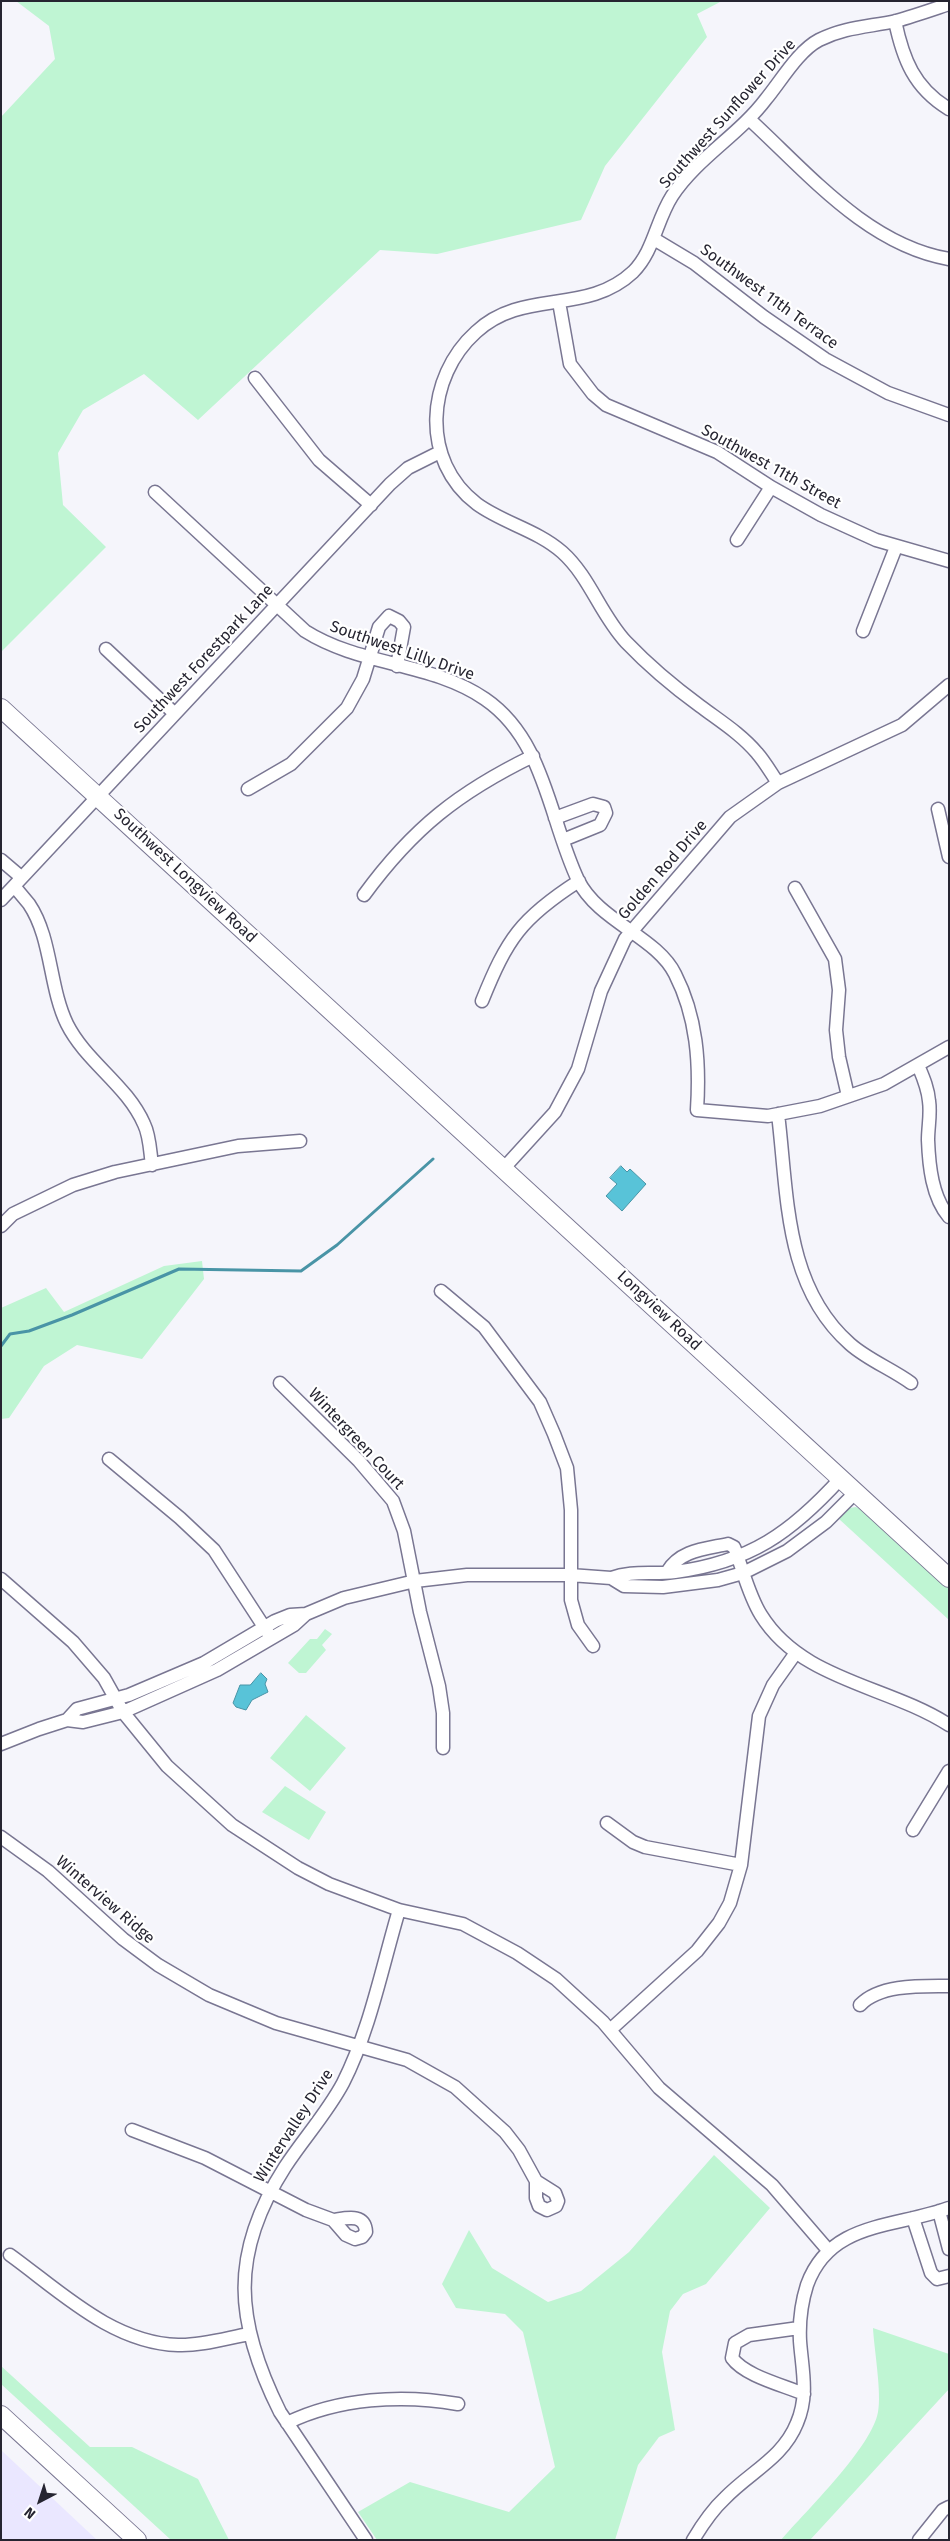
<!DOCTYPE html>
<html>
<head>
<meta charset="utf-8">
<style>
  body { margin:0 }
  #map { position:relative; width:950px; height:2541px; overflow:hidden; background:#f5f5fb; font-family:"Fira Sans",sans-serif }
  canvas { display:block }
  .frame { position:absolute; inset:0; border:2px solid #262531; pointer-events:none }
  .north { position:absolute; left:15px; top:2476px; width:50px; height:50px; -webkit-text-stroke:4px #fff; paint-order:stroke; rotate:220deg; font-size:14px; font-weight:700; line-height:20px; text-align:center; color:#262531 }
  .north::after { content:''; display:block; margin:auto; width:18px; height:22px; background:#262531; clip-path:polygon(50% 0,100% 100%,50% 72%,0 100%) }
</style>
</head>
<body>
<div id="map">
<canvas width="950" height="2541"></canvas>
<div class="frame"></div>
<div class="north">N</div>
</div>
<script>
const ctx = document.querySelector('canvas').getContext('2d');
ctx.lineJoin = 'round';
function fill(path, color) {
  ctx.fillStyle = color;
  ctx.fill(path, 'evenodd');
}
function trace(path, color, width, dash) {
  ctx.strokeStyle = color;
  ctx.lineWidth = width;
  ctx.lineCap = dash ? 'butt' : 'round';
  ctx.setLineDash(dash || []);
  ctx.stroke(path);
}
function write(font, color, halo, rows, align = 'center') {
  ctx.font = font + ' "Fira Sans",sans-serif';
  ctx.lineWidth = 4.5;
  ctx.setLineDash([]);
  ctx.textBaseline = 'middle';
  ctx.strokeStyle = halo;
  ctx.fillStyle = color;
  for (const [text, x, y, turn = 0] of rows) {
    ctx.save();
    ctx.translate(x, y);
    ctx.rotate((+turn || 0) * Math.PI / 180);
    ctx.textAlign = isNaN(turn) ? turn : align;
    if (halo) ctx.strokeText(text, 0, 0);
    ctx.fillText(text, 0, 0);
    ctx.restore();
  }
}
fill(new Path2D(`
  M 1,2450 L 97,2540 L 1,2540 Z`), '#eae7ff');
fill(new Path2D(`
  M 16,1 L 722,1 L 697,14 L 707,37 L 605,166 L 581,220 L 437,254 L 380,250 L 198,420 L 144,374 L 83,410 L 58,453 L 63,505 L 106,547 L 1,652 L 1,117 L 55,59 L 49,26 Z
  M 202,1261 L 204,1279 L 142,1359 L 77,1345 L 44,1366 L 9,1418 L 1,1419 L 1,1308 L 46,1288 L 64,1312 L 164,1266 Z
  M 856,1507 L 866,1512 L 949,1589 L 949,1620 L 839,1519 L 850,1508 Z
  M 325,1629 L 332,1634 L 322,1645 L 326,1650 L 306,1673 L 299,1673 L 288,1663 L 310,1639 L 317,1639 Z
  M 306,1715 L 346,1748 L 310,1791 L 270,1758 Z
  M 285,1786 L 326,1812 L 309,1840 L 262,1812 Z
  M 714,2155 L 770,2208 L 706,2284 L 683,2294 L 670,2311 L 662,2352 L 675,2430 L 659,2437 L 638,2465 L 615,2540 L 377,2540 L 358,2512 L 410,2482 L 509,2512 L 555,2467 L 523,2332 L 505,2314 L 456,2308 L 442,2284 L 469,2230 L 492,2268 L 548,2302 L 581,2291 L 629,2252 Z
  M 873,2328 L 949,2354 L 949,2389 L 810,2540 L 781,2540 C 806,2511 872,2447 878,2412 C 882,2394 874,2348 873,2328 Z
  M 1,2366 L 90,2447 L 132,2447 L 198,2479 L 229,2540 L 171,2540 L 1,2384 Z`), '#bff5d3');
const water = new Path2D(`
  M 621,1166 L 627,1172 L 630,1169 L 646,1184 L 622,1211 L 606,1196 L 617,1184 L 610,1178 Z
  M 261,1673 L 267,1679 L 265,1684 L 268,1692 L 252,1700 L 246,1710 L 236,1707 L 233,1703 L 240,1685 L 250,1685 Z`);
fill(water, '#58c3d8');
trace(water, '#4994a6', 1);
trace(new Path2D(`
  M 1,1346 L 10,1334 L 29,1331 L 72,1315 L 179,1269 L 301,1271 L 337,1245 L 433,1159`), '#4994a6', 3);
const street = new Path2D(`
  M 895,21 C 903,59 914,88 949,109
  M 749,119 C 807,172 867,245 949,259
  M 654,239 L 694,263 L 764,317 L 825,359 L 888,393 L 949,415
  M 559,302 L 570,364 L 593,394 L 606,405 L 717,452 L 771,487 L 821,515 L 876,540 L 949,561
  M 255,378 L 319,460 L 371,505
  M 155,492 L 305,631 C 360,666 431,662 485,699 C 545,740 549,819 578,880 C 598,921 657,937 675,974 C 697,1017 700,1063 697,1110 L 768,1116 L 820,1106 L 884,1084 L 949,1047
  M 737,540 L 771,487
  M 863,631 L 896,547
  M 106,649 L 174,713
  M 778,783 C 771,773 765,762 757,753 C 741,734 720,721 700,706 C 674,687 648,665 626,642 C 600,614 590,577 562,552 C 537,530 503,523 477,504 C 420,461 426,377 476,332 C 523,288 586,316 633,272 C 654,251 656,221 672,196 C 697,158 739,135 766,99 C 781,81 798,51 819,40 C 845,27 868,27 896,21 C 914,16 931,10 949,4
  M 248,789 L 291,764 L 347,708 L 363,679 L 379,627 L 389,616 L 399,621 L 404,627 L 397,666
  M 938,809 L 949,857
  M 555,818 L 593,804 L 604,807 L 606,813 L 600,825 L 563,840
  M 1,860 L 21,877
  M 14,886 C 19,892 24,898 29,904 C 52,938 49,987 67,1024 C 86,1062 127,1085 144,1124 C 150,1136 150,1152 152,1165
  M 795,888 L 835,959 L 839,990 L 836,1030 L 839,1057 L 848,1096
  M 364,895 C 413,828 459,792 533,756
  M 1,900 L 390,484 L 408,468 L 440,452
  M 482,1001 C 507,939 521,918 579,881
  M 918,1065 C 923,1077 928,1088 929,1101 C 931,1114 928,1127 928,1140 C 929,1166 932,1197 949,1217
  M 778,1114 C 788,1195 784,1286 850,1344 C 868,1360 892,1369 911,1383
  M 504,1168 L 555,1112 L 578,1069 L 601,991 L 625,939 L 730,817 L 778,783 L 902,725 L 949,685
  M 1,1226 L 13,1214 L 73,1185 L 115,1172 L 238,1146 L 300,1141
  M 441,1291 L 484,1327 L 540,1402 L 554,1434 L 567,1468 L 571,1510 L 571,1600 L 578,1625 L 593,1646
  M 280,1383 L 359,1461 L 393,1501 L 404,1531 L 420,1612 L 439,1686 L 443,1713 L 443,1748
  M 109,1459 L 180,1518 L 214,1550 L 268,1633
  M 667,1572 C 680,1550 705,1549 728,1544 L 734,1547 C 743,1569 748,1594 761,1615 C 802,1681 887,1685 949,1725
  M 611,1578 C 632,1570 653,1575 675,1572 C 750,1562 791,1533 841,1478
  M 1,1579 L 73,1642 L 104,1678 L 123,1712 L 167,1766 L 232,1825 L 298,1868 L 329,1884 L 399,1910 L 463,1924 L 517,1953 L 556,1979 L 603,2022 L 659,2088 L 772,2185 L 828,2250
  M 67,1720 L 77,1709 L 129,1695 L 204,1663 L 275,1621 L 290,1615 L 306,1614 L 344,1598 L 415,1581 L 467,1575 L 570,1575 L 611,1578 L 624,1586 L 663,1587 L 718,1580 L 743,1573 L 787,1551 L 826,1522 L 856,1492
  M 1,1744 L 39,1729 L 67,1720 L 83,1722 L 123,1712 L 217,1670 L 294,1625 L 306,1614
  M 607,1823 L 633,1842 L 645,1847 L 741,1865
  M 913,1830 L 949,1771
  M 1,1837 L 48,1871 L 123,1939 L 158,1965 L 209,1995 L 276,2023 L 407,2060 L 455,2087 L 505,2132 L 519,2150 L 536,2181 L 536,2198 L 539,2206 L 547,2210 L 556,2206 L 558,2201 L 555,2193 L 536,2181
  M 860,2005 C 880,1984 922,1986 949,1986
  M 610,2030 L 697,1951 L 719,1923 L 730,1903 L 741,1865 L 759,1716 L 773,1685 L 795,1654
  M 132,2130 L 205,2158 L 306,2210 L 333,2220 L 346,2235 L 355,2239 L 362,2237 L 366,2232 C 365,2213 347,2218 333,2220
  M 939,2211 L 949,2249
  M 913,2218 L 931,2273 L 937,2279 L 949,2276
  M 10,2255 C 60,2291 112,2343 178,2345 C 201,2346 227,2338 249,2334
  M 799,2328 L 749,2335 L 735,2343 L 732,2358 C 745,2376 783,2385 804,2394
  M 287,2423 C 338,2398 402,2394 458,2404
  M 366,2540 L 280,2412 C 235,2322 229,2254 285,2167 C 304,2138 327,2113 343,2083 C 370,2030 382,1967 399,1910
  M 693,2540 C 702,2525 712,2510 725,2498 C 750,2472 783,2458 797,2423 C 809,2395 802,2369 800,2341 C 799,2321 801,2304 807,2285 C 830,2221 895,2228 949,2208
  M 919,2540 L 943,2510 L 949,2507`);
const secondary = new Path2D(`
  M 1,708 L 949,1578
  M 1,2415 L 137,2540`);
trace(street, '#797692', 15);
trace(secondary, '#797692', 20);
trace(street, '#fff', 12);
trace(secondary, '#fff', 18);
write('16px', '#262531', '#fff', [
  ["Southwest Sunflower Drive",728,114,-48],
  ["Southwest 11th Terrace",769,297,36],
  ["Southwest 11th Street",771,467,29],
  ["Southwest Lilly Drive",402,651,19],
  ["Southwest Forestpark Lane",204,659,-47],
  ["Golden Rod Drive",663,870,-49],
  ["Southwest Longview Road",185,876,43],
  ["Longview Road",659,1311,43],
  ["Wintergreen Court",356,1439,47],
  ["Winterview Ridge",105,1900,41],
  ["Wintervalley Drive",294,2126,-57]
]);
</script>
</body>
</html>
